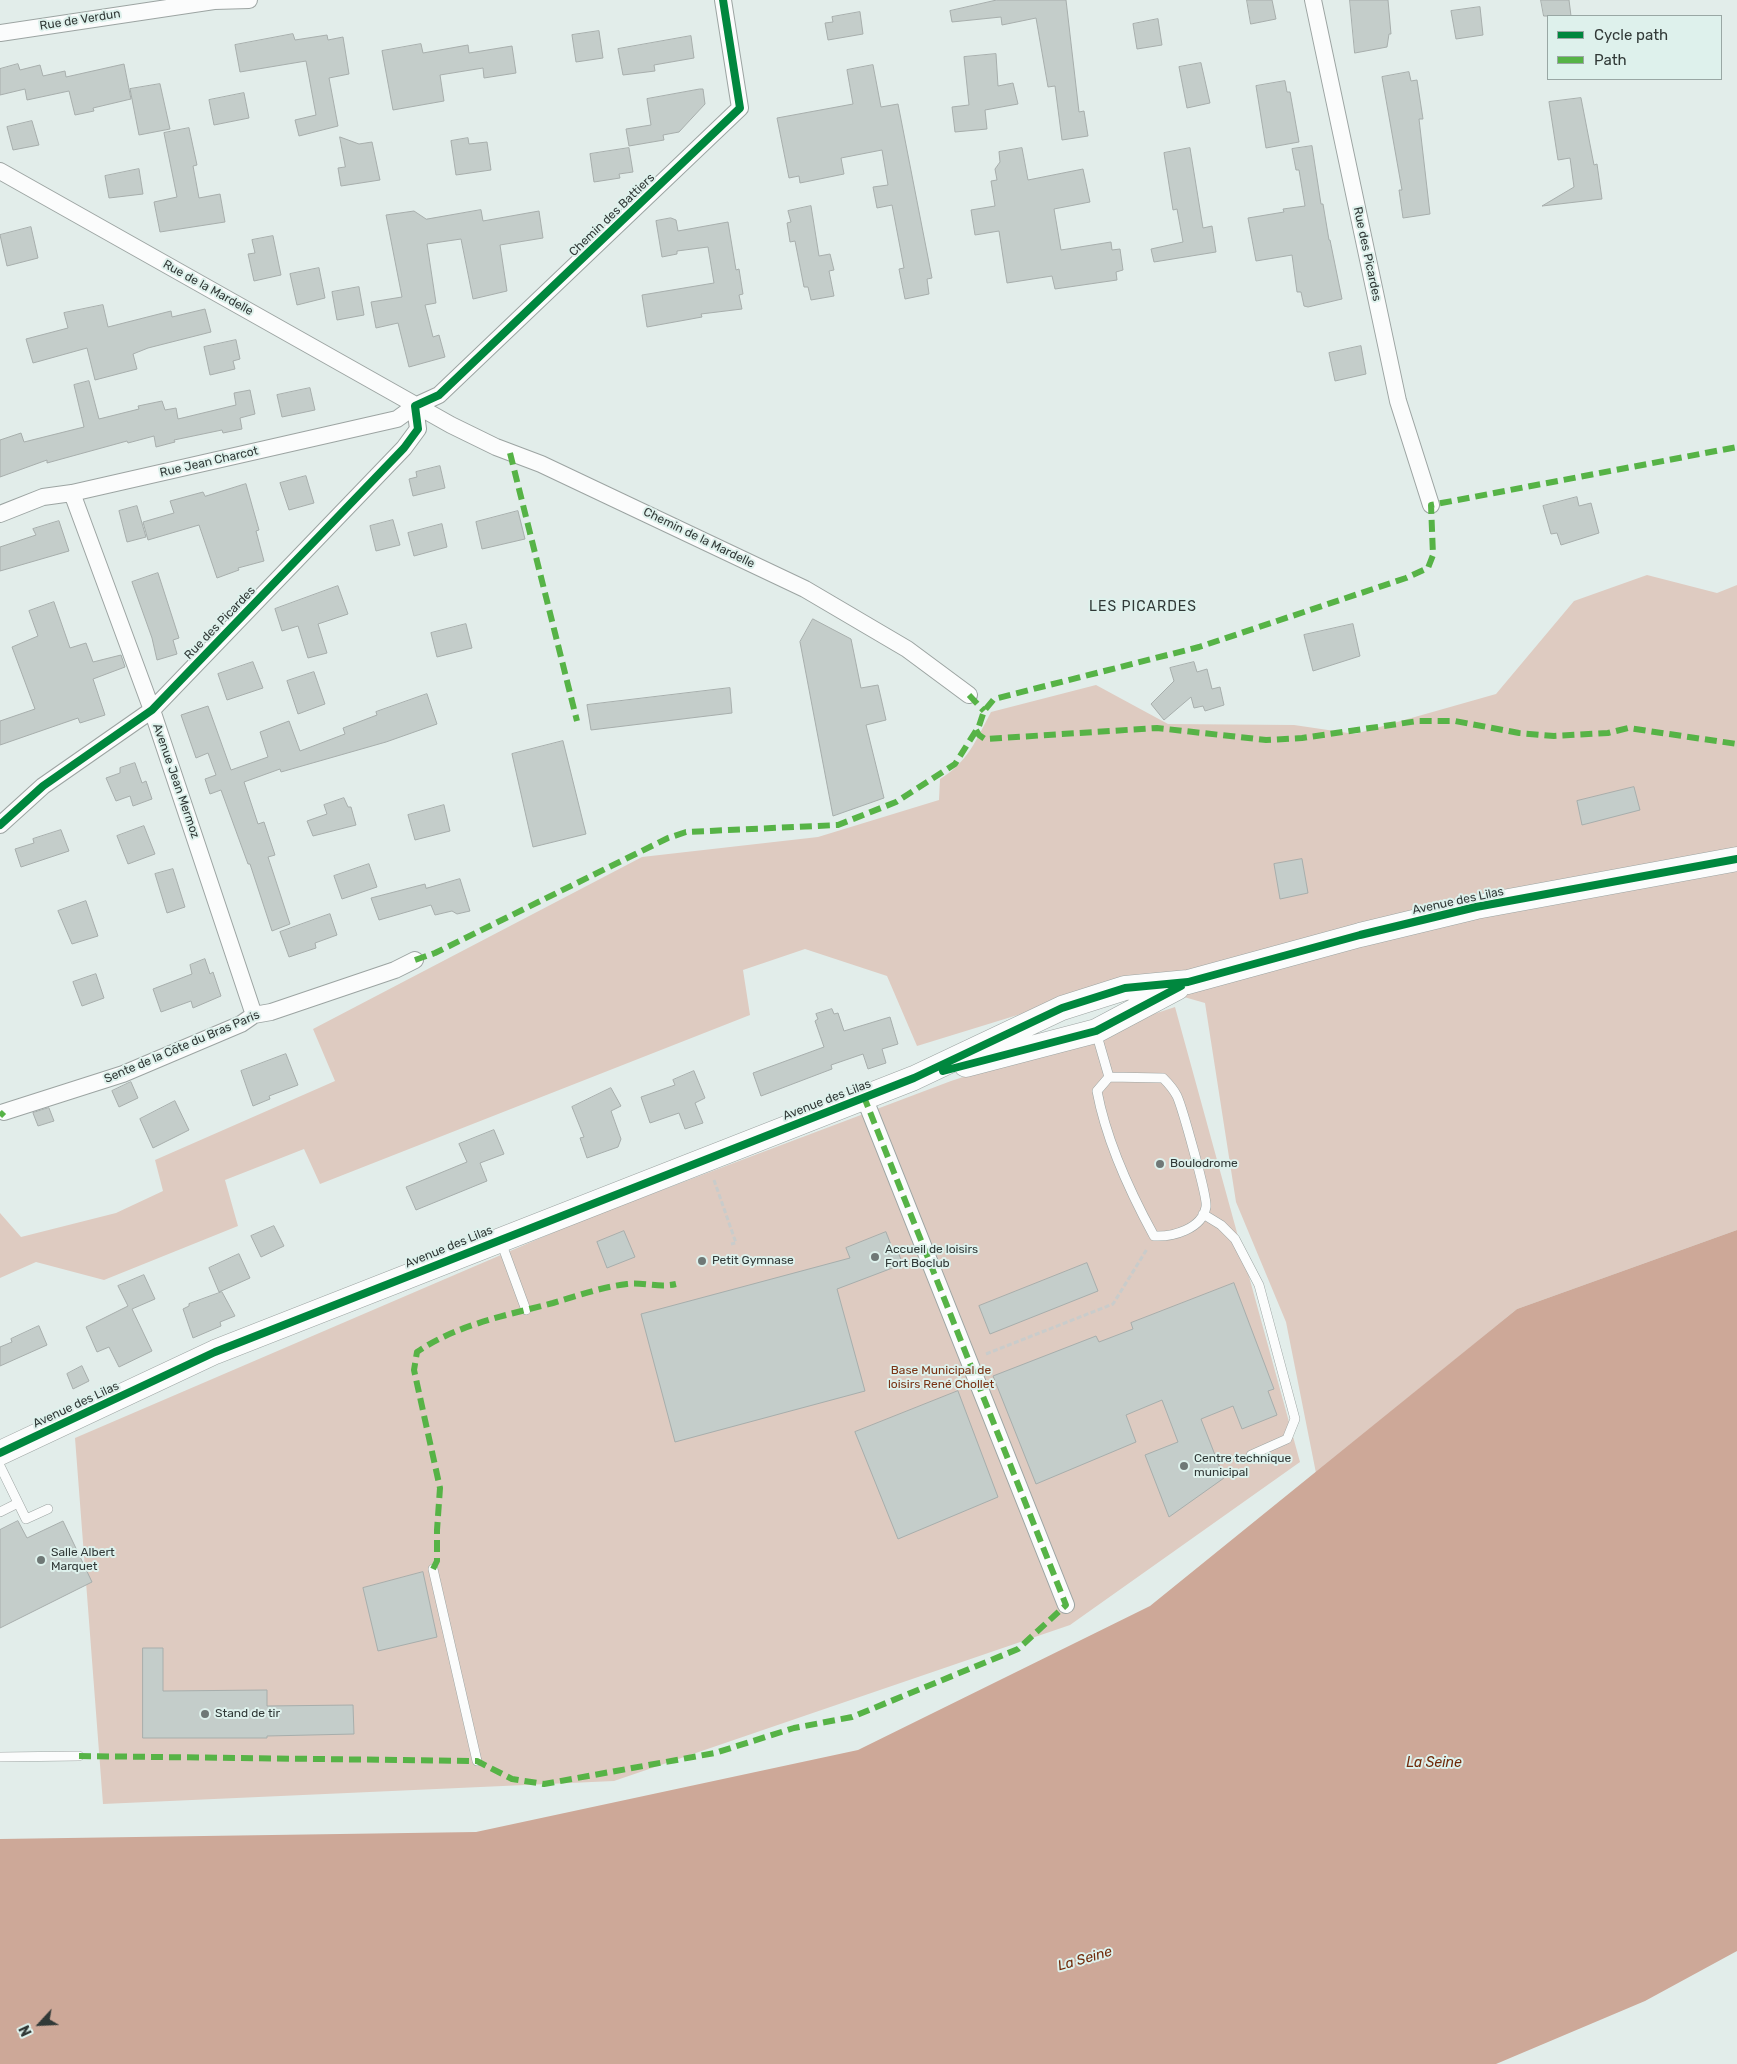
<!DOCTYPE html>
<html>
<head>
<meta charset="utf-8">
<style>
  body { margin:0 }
  #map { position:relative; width:1737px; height:2064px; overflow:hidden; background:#e2edea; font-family:Rubik,sans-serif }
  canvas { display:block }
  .legend { position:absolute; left:1547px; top:15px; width:175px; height:65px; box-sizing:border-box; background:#def1ec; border:1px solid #99a7a4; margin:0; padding:6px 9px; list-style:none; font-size:15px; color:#313937 }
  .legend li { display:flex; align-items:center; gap:10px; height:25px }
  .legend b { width:25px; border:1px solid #99a7a4 }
  .north { position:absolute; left:15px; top:1999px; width:50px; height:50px; -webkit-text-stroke:4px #def1ec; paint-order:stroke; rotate:245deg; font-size:14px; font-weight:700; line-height:20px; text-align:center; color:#313937 }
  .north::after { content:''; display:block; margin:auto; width:18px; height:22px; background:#313937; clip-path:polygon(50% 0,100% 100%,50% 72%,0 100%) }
</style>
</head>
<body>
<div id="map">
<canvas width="1737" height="2064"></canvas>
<ul class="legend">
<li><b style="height:6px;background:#00873e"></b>Cycle path</li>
<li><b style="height:6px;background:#56b346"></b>Path</li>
</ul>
<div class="north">N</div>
</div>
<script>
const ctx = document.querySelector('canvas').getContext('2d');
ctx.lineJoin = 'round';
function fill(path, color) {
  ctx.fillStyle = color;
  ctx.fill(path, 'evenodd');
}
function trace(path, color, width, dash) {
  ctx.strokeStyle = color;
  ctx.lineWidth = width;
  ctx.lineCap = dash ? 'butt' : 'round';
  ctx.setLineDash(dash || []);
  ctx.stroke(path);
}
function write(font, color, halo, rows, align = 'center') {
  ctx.font = font + ' Rubik,sans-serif';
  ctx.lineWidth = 4;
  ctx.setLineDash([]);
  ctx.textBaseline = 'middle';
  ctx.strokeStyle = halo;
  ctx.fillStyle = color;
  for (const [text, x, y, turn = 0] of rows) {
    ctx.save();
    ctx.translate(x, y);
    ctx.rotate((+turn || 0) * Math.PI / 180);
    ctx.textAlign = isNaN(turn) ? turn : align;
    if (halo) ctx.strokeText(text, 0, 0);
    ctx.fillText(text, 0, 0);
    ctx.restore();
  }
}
fill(new Path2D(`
  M 1647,575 L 1717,593 L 1737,585 L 1737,1230 L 1517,1309 L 1316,1473 L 1286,1322 L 1236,1202 L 1205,1003 L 1128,981 L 917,1046 L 887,976 L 805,949 L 743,970 L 750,1015 L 320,1184 L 304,1149 L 225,1180 L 238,1226 L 104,1280 L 36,1262 L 0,1278 L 0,1213 L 21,1237 L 116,1213 L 163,1191 L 155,1160 L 335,1081 L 313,1029 L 642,857 L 818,837 L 939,800 L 940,779 C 968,762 976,740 991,712 L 1096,685 L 1168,724 L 1294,725 L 1355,734 L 1496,694 L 1574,601 Z
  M 1175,1007 L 1300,1462 L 1070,1625 L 614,1781 L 103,1804 L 75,1438 L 580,1221 L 951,1081 Z`), '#decbc1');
fill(new Path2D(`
  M 1737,1230 L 1737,1951 L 1645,2001 L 1496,2064 L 0,2064 L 0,1839 L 476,1832 L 858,1750 L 1150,1606 L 1517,1309 Z`), '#cda898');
const building = new Path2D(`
  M 997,0 L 1066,0 L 1079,112 L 1084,111 L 1088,136 L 1062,140 L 1055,86 L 1048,87 L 1036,18 L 1002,25 L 1001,17 L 952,22 L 950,11 Z
  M 1247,0 L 1272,0 L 1276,19 L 1251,24 Z
  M 1350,0 L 1388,0 L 1391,34 L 1389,34 L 1387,47 L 1355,53 Z
  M 1541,0 L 1569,0 L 1571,16 L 1544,16 Z
  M 1480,7 L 1483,35 L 1456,39 L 1451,11 Z
  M 860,12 L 863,34 L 828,40 L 825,23 L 833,22 L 832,17 Z
  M 1158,19 L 1162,45 L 1137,49 L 1133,24 Z
  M 599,31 L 603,58 L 576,62 L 572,35 Z
  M 293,34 L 295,40 L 327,35 L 328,40 L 343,37 L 349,74 L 329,78 L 338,126 L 299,136 L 295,120 L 316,115 L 306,61 L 240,72 L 235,45 Z
  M 691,36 L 694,58 L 654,65 L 655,71 L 623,75 L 618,49 Z
  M 421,44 L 423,53 L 468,45 L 469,53 L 512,46 L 516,73 L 484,78 L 483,68 L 440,75 L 444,101 L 393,110 L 382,51 Z
  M 996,54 L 998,86 L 1013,83 L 1018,104 L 985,110 L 987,129 L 955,132 L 952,107 L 969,105 L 964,57 Z
  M 1201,63 L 1210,103 L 1187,108 L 1179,67 Z
  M 18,64 L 20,70 L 40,65 L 43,76 L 65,71 L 66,77 L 124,64 L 131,99 L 93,108 L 94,111 L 75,115 L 69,91 L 27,100 L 25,89 L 0,95 L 0,69 Z
  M 873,65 L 881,107 L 898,104 L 932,278 L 927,279 L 929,294 L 905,299 L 899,269 L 904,268 L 892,205 L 877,208 L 873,187 L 888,185 L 882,150 L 841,158 L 844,174 L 800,183 L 799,176 L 789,178 L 777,118 L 853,104 L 847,70 Z
  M 1409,72 L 1411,81 L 1417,80 L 1423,119 L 1419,119 L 1430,214 L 1403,218 L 1399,190 L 1402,190 L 1382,77 Z
  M 1285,81 L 1287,92 L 1290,92 L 1299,142 L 1266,148 L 1256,86 Z
  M 160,84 L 170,129 L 139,135 L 130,89 Z
  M 700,89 L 703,89 L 705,104 L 679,132 L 663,135 L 664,140 L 629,146 L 626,129 L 651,125 L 647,99 Z
  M 244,93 L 249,118 L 214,125 L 209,100 Z
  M 1581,98 L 1594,165 L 1597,164 L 1602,199 L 1542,206 L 1574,187 L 1570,158 L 1558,160 L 1549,102 Z
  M 32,121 L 39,145 L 13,150 L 7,127 Z
  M 189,128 L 197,165 L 193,166 L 199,198 L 220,194 L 225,222 L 160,232 L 154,202 L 177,197 L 164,133 Z
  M 340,137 L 359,144 L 372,142 L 380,180 L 341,186 L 338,168 L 345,167 Z
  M 468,138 L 469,144 L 487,142 L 491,170 L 456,175 L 451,141 Z
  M 1312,146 L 1321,204 L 1323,204 L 1329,240 L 1330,240 L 1342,299 L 1308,307 L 1304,306 L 1301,292 L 1297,292 L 1292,255 L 1256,261 L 1248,218 L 1284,212 L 1283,209 L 1305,206 L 1299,170 L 1296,170 L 1292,149 Z
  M 629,148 L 633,172 L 619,174 L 620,178 L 594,182 L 590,154 Z
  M 1022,148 L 1028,180 L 1083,169 L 1090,202 L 1054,209 L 1061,250 L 1111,242 L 1112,250 L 1120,249 L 1123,270 L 1116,272 L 1117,280 L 1055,289 L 1052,276 L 1007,283 L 999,231 L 975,235 L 971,210 L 995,206 L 991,181 L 997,180 L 995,169 L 1000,162 L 999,152 Z
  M 1190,148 L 1203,228 L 1212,226 L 1216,252 L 1154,262 L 1151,249 L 1183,242 L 1177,209 L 1173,210 L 1164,153 Z
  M 139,169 L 143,194 L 109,198 L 105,176 Z
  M 811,206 L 819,256 L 830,254 L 834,270 L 829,271 L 834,296 L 811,300 L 808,287 L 804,287 L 795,241 L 790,242 L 787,223 L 791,222 L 788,211 Z
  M 481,210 L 483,221 L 539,211 L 543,238 L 500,245 L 507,291 L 473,299 L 461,239 L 427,244 L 436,303 L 425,305 L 433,337 L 439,335 L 445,357 L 409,367 L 398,323 L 376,328 L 371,302 L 402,297 L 386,215 L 414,211 L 426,219 Z
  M 671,218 L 676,220 L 678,231 L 728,222 L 736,270 L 739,269 L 743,294 L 739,295 L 742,309 L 701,314 L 702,317 L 647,327 L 642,295 L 714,283 L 708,247 L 677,251 L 677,254 L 662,257 L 656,221 Z
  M 31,227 L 38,258 L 7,266 L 0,235 Z
  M 273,236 L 281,275 L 254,281 L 248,254 L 255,253 L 252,240 Z
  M 319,268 L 325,298 L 297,305 L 290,274 Z
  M 359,287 L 364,315 L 337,320 L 332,292 Z
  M 103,305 L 108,327 L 171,311 L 172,317 L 205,309 L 211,332 L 148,348 L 133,354 L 137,369 L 95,380 L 87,348 L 33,363 L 26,339 L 68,328 L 64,313 Z
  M 236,340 L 240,359 L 233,361 L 235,369 L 210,375 L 204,347 Z
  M 1361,346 L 1366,374 L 1335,381 L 1329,353 Z
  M 89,381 L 99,419 L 139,409 L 138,406 L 162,401 L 165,410 L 176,408 L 178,419 L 236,405 L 234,393 L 250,390 L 255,414 L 240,418 L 242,429 L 223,433 L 222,430 L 174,440 L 175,442 L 156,447 L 154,436 L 128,443 L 127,441 L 47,463 L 47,460 L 0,477 L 0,440 L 21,433 L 24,442 L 84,427 L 74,385 Z
  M 310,388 L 315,410 L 282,417 L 277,395 Z
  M 440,466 L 445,488 L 413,496 L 409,479 L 417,477 L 416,472 Z
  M 306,476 L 314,503 L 289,510 L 280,483 Z
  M 246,484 L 259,530 L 256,531 L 264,561 L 238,568 L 239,570 L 217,578 L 199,525 L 148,540 L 143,522 L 174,513 L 170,501 L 203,492 L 205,496 Z
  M 1577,497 L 1579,506 L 1591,503 L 1599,533 L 1561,545 L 1557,533 L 1551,534 L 1543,506 Z
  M 137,506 L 146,537 L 127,542 L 119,511 Z
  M 518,511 L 525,539 L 482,549 L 476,522 Z
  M 393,520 L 400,545 L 376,551 L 370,526 Z
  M 59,521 L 69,551 L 0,571 L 0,547 L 36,535 L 33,529 Z
  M 442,524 L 447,547 L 414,556 L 408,533 Z
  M 158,573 L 179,638 L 173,640 L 177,654 L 157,660 L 152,638 L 132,582 Z
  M 338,586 L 348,614 L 318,624 L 327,653 L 308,658 L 298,626 L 282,631 L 275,609 Z
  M 54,602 L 70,648 L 86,643 L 93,662 L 121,655 L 125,667 L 93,679 L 105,715 L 80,723 L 78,718 L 0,745 L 0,721 L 35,709 L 12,647 L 38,636 L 29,611 Z
  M 813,619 L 851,639 L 861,688 L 878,685 L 886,720 L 866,725 L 884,798 L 833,816 L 800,642 Z
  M 466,624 L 472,648 L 437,657 L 431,633 Z
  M 1353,624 L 1360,656 L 1313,671 L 1304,635 Z
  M 253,662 L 263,688 L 227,700 L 218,674 Z
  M 1194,662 L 1197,672 L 1207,669 L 1212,689 L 1220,687 L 1224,705 L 1205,711 L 1203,706 L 1194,708 L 1191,697 L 1164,720 L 1151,704 L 1174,681 L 1170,668 Z
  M 314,672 L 325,704 L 298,714 L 287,681 Z
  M 730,688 L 732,713 L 591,730 L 587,705 Z
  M 427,694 L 437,724 L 386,742 L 281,772 L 280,769 L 244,782 L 258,824 L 264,822 L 275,855 L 268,857 L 290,924 L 272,931 L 250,864 L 248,864 L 221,790 L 210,794 L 205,779 L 216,775 L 208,753 L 196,758 L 181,715 L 208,706 L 231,770 L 268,757 L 260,732 L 289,721 L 300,751 L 345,734 L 343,728 L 377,715 L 376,712 Z
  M 563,741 L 586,834 L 533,847 L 512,754 Z
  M 135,763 L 142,783 L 146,781 L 152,799 L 133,806 L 130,796 L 116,801 L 106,778 L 120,773 L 120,768 Z
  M 1634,787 L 1640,810 L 1582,825 L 1577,801 Z
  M 344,798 L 348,807 L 351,807 L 356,825 L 313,836 L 307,821 L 327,814 L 324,805 Z
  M 444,805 L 450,831 L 415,840 L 408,815 Z
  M 144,826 L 155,854 L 128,864 L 117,836 Z
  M 61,830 L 69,851 L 21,867 L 15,849 L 34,843 L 33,839 Z
  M 1302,859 L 1308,893 L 1280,899 L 1274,864 Z
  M 369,864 L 377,887 L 342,899 L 334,876 Z
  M 173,869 L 185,907 L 167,913 L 155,874 Z
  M 460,879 L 470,911 L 457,914 L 452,911 L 435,915 L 431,905 L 379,920 L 371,898 L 425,884 L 426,888 Z
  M 86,901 L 98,936 L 72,944 L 58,911 Z
  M 330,914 L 337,935 L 315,943 L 316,948 L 289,957 L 280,932 Z
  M 205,959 L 210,974 L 213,972 L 221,996 L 193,1008 L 191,1001 L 161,1012 L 153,989 L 192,974 L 190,965 Z
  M 96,974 L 104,998 L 82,1006 L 73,982 Z
  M 832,1009 L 834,1014 L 838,1013 L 844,1031 L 890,1017 L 898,1044 L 882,1049 L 886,1063 L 868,1069 L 863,1054 L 831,1065 L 832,1069 L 761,1096 L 753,1073 L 824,1047 L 815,1021 L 818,1019 L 816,1014 Z
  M 286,1054 L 298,1085 L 269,1096 L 270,1099 L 253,1106 L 241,1071 Z
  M 694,1071 L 705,1098 L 695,1103 L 703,1123 L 685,1129 L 679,1113 L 650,1123 L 641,1097 L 675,1085 L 673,1080 Z
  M 131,1082 L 138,1098 L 119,1107 L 112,1091 Z
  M 611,1088 L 621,1106 L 611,1111 L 621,1139 L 618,1147 L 587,1158 L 580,1138 L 584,1137 L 572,1107 Z
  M 175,1101 L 189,1130 L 153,1148 L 140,1119 Z
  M 49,1108 L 54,1121 L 38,1126 L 33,1113 Z
  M 494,1130 L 504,1154 L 480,1163 L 487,1181 L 416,1210 L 406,1187 L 467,1162 L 459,1144 Z
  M 274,1226 L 284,1246 L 261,1257 L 251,1236 Z
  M 624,1231 L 635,1257 L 607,1268 L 597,1242 Z
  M 886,1232 L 893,1250 L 897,1250 L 903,1264 L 837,1289 L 865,1391 L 675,1442 L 641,1314 L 850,1258 L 846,1248 Z
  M 239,1254 L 250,1278 L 219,1292 L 209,1268 Z
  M 1087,1263 L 1098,1291 L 990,1334 L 979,1306 Z
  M 144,1275 L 155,1299 L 132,1309 L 152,1351 L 119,1367 L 109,1347 L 97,1352 L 86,1327 L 128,1306 L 118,1286 Z
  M 1234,1283 L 1274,1389 L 1268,1391 L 1277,1415 L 1242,1429 L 1233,1406 L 1201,1419 L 1224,1478 L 1169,1517 L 1145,1455 L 1178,1442 L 1162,1400 L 1126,1415 L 1136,1442 L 1036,1484 L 993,1376 L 1096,1336 L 1099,1342 L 1133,1329 L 1131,1323 Z
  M 222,1292 L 235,1316 L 220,1322 L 221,1326 L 193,1338 L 183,1309 L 189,1306 L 189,1304 Z
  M 39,1326 L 47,1345 L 0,1366 L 0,1347 L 12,1342 L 11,1339 Z
  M 82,1366 L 89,1381 L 73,1389 L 67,1374 Z
  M 958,1391 L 998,1497 L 898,1539 L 855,1432 Z
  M 18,1521 L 27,1538 L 63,1521 L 92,1582 L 0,1628 L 0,1530 Z
  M 423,1572 L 437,1637 L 378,1651 L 363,1588 Z
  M 143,1648 L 163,1648 L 163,1691 L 267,1690 L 267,1706 L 353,1705 L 354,1734 L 267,1736 L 267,1738 L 143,1738 Z`);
fill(building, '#c4cdca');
trace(building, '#a7aeac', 1);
const lane = new Path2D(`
  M 1096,1032 L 1109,1077 L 1097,1091 C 1106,1139 1131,1194 1154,1236 C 1173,1237 1202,1229 1206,1207 C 1208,1198 1182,1107 1177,1096 C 1174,1090 1168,1083 1163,1078 L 1109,1077
  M 1203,1214 L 1221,1225 L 1235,1239 L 1259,1285 L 1295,1419 L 1287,1439 L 1251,1455
  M 501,1242 L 526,1310
  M 0,1466 L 26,1519 L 48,1509
  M 0,1512 L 18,1503
  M 433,1569 L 477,1761
  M 0,1757 L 79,1756`);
const street = new Path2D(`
  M 1313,0 L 1398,401 L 1431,505
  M 0,33 L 214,1 L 249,0
  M 0,171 L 451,425 L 496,447 L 541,464 L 805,589 L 907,649 L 969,695
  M 72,493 L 152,710 L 254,1015
  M 0,514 L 43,497 L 72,493 L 397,419 L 415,406 L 439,395 L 740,108 L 723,0
  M 0,825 L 43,786 L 152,710 L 404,448 L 418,429 L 415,406
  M 864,1097 L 1066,1605
  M 4,1112 L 123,1074 L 241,1024 L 254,1015 L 271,1012 L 395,970 L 415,960`);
const secondary = new Path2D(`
  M 966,1065 L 1096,1031 L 1177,988
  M 0,1453 L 215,1352 L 914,1078 L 1062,1008 L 1125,988 L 1188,982 L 1360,935 L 1476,907 L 1737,859`);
trace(lane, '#9ca4a2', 10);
trace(street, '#9ca4a2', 18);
trace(secondary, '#9ca4a2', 25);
trace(new Path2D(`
  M 714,1180 L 736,1243 L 731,1244
  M 986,1354 L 1113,1304 L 1147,1249`), '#c9cccb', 3, [5, 2.5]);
trace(lane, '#fbfcfc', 9);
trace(street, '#fbfcfc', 16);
trace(secondary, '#fbfcfc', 24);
trace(new Path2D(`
  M 510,453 L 577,721
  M 969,695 L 984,711
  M 976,730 L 979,735 L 985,739 L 1157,728 L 1266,740 L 1302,738 L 1418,721 L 1455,721 L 1519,733 L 1554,736 L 1608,733 L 1628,728 L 1737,744
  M 415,960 L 435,953 L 668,838 L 686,832 L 838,825 L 896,802 L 955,764 L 979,726 L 984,711 L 994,699 L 1199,647 L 1406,578 L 1428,568 L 1433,555 L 1431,505 L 1737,447
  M 0,1116 L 4,1112
  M 433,1569 L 437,1561 L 437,1530 L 440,1488 L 414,1370 L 417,1352 C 456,1325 507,1315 553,1303 C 577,1296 601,1287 627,1284 C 643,1282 659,1288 676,1284
  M 79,1756 L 477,1761 L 512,1779 L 544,1784 L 715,1753 L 794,1728 L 852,1717 L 1018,1649 L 1066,1605 L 864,1097`), '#56b346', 6, [12, 6]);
trace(new Path2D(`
  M 0,825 L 43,786 L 152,710 L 404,448 L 418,429 L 415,406 L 439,395 L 740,108 L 723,0
  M 943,1071 L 1096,1031 L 1181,986
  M 0,1453 L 215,1352 L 914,1078 L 1062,1008 L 1125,988 L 1188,982 L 1360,935 L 1476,907 L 1737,859`), '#00873e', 8);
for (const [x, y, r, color] of [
  [1160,1164,5,"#6f7876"],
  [875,1257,5,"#6f7876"],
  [702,1261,5,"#6f7876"],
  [1184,1466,5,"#6f7876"],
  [41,1560,5,"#6f7876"],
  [205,1714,5,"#6f7876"]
]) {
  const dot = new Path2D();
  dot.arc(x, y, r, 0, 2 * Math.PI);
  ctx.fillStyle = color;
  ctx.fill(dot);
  trace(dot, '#def1ec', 2);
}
write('12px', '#313937', '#def1ec', [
  ["Rue de Verdun",80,20,-9],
  ["Chemin des Battiers",612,215,-44],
  ["Rue des Picardes",1367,254,78],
  ["Rue de la Mardelle",208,288,29],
  ["Rue Jean Charcot",209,462,-13],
  ["Chemin de la Mardelle",699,538,26],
  ["Rue des Picardes",220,623,-46],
  ["Avenue Jean Mermoz",176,781,71],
  ["Avenue des Lilas",1458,901,-12],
  ["Sente de la Côte du Bras Paris",182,1047,-23],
  ["Avenue des Lilas",827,1100,-21],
  ["Avenue des Lilas",449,1247,-22],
  ["Avenue des Lilas",76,1405,-25]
]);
write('12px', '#313937', '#def1ec', [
  ["Boulodrome",1170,1164],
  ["Accueil de loisirs",885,1250],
  ["Fort Boclub",885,1264],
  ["Petit Gymnase",712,1261],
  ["Centre technique",1194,1459],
  ["municipal",1194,1473],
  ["Salle Albert",51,1553],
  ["Marquet",51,1567],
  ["Stand de tir",215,1714]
], 'left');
write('12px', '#793314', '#def1ec', [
  ["Base Municipal de",941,1371],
  ["loisirs René Chollet",941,1385]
]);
ctx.letterSpacing = '1px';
write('14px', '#313937', '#def1ec', [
  ["LES PICARDES",1143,607]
]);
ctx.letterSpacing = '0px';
write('italic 14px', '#702a09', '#def1ec', [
  ["La Seine",1434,1763],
  ["La Seine",1085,1959,-16]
]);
</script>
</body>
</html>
